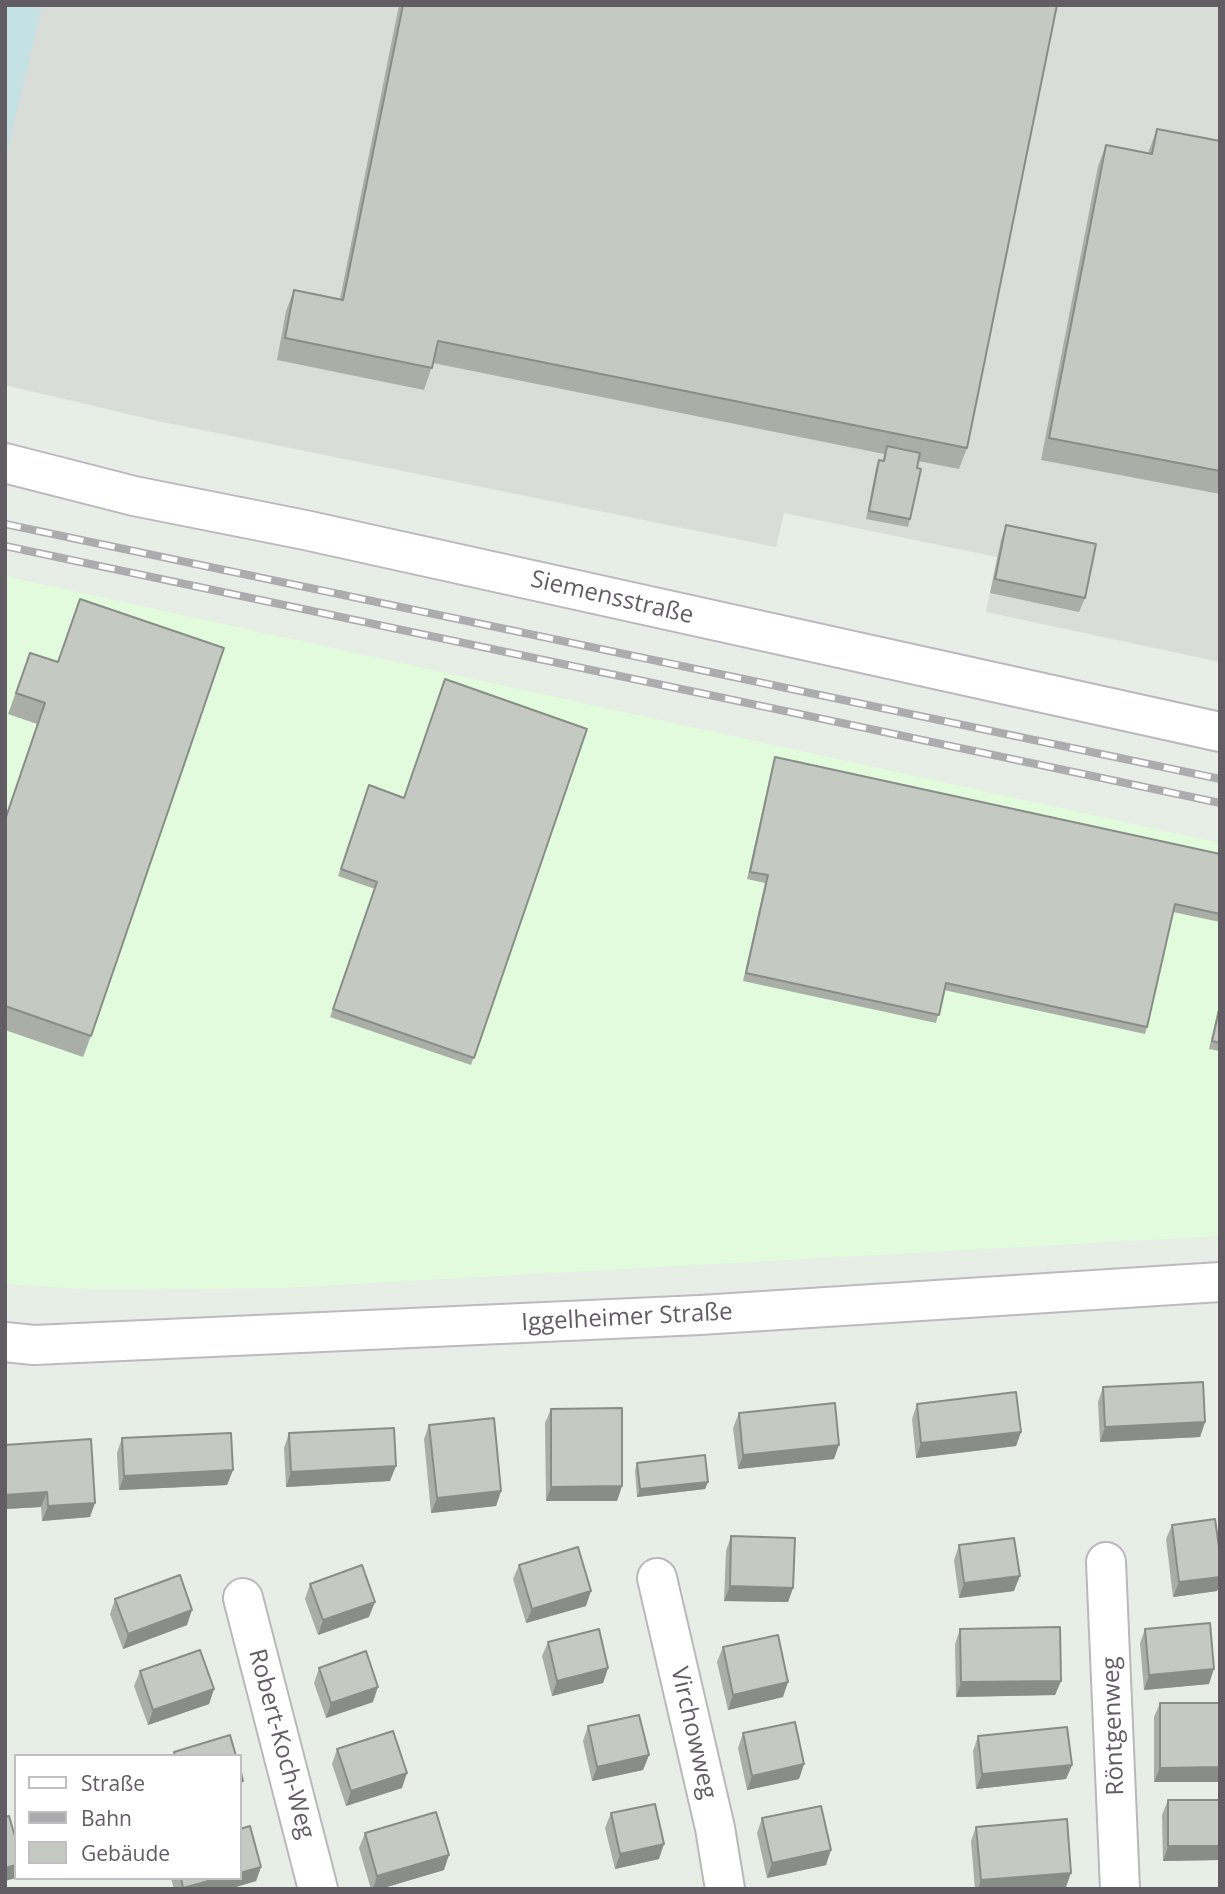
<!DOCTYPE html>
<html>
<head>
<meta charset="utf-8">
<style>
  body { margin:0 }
  #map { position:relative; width:1225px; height:1894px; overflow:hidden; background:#e6eee5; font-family:"Open Sans",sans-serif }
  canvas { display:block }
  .frame { position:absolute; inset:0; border:7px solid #625d64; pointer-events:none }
  .legend { position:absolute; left:14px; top:1754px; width:228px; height:126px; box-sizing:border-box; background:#fff; border:2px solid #c0bec1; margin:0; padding:9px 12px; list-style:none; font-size:21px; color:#625d64 }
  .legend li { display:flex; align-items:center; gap:14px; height:35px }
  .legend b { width:35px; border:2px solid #c0bec1 }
</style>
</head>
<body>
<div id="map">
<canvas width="1225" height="1894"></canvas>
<div class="frame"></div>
<ul class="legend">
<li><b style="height:9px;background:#fff"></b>Straße</li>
<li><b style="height:9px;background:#acabad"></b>Bahn</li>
<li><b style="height:19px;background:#c4cac2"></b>Gebäude</li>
</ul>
</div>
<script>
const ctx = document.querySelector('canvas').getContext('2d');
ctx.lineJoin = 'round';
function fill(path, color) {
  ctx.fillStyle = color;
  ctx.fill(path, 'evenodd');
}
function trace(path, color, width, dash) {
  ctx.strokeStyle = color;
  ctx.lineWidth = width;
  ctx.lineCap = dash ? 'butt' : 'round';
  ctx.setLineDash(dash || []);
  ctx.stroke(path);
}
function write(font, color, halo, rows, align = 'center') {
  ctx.font = font + ' "Open Sans",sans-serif';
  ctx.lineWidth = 6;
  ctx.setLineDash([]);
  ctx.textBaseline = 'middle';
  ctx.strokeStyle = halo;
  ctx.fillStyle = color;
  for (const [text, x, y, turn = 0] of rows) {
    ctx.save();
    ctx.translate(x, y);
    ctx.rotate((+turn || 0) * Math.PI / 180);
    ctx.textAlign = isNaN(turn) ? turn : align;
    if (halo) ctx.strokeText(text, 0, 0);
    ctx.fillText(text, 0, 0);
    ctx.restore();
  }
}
fill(new Path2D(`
  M 5,576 L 1220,843 L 1220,1236 L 282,1288 L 96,1290 L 5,1284 Z`), '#e2fbdd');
fill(new Path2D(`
  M 5,5 L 1220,5 L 1220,662 L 986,612 L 997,557 L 784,513 L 776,547 L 153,420 L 5,385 Z`), '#d8ddd7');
fill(new Path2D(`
  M 5,5 L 42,5 L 5,161 Z`), '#c4e1e3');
const minor = new Path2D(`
  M 5,463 L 134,496 L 305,530 L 1220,732
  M 1106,1562 L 1120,1889
  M 657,1578 L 715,1828 L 725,1889
  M 243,1598 L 318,1889`);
const secondary = new Path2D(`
  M 5,1342 L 34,1345 L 700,1315 L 1220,1282`);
trace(minor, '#bcb7be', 42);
trace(secondary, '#beb9c0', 42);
trace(minor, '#fff', 38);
trace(secondary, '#fff', 38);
const rail = new Path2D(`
  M 5,524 L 1220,779
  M 5,546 L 1220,803`);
trace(rail, '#acabad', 8);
trace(rail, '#fff', 5, [16]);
fill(new Path2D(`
  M 399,5 L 1057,5 L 967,448 L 959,469 L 918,461 L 910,519 L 908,527 L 866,519 L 876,468 L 879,460 L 883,461 L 884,454 L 433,363 L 424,390 L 277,360 L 286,311 L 294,290 L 340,299 Z
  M 1157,129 L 1220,141 L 1220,494 L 1041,460 L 1098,166 L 1106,145 L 1148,153 Z
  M 1006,525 L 1085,598 L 1079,612 L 990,593 L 1001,540 Z
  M 30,653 L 58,662 L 91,1036 L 83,1057 L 5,1030 L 5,819 L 37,724 L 8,714 Z
  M 587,729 L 471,1065 L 330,1017 L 375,889 L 338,876 L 369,785 L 404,798 Z
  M 775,757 L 1220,854 L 1220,922 L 1173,912 L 1147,1027 L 1145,1034 L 944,990 L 936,1023 L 743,981 L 765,883 L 747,879 L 773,764 Z
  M 1220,1001 L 1220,1051 L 1209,1049 Z
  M 1103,1387 L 1205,1422 L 1200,1437 L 1100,1442 L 1098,1402 Z
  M 917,1404 L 1021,1432 L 1016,1446 L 916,1458 L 912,1419 Z
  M 551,1409 L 622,1486 L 617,1501 L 546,1501 L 545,1423 Z
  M 739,1413 L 834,1459 L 738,1469 L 733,1428 Z
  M 429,1425 L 501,1491 L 496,1506 L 431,1513 L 424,1439 Z
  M 289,1433 L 390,1481 L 286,1487 L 284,1448 Z
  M 122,1438 L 233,1470 L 227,1485 L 119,1490 L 117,1453 Z
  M 5,1445 L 90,1517 L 42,1521 L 41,1507 L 5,1509 Z
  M 637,1463 L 708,1482 L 705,1489 L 637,1497 L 635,1470 Z
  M 1172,1525 L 1217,1591 L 1173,1597 L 1166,1539 Z
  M 731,1536 L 793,1588 L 788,1602 L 724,1601 L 726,1551 Z
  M 959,1545 L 1014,1591 L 959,1598 L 954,1560 Z
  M 519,1565 L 586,1606 L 526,1623 L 513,1579 Z
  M 310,1584 L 369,1617 L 318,1635 L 305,1599 Z
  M 115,1599 L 187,1625 L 123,1649 L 110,1614 Z
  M 960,1629 L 1061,1681 L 1055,1695 L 956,1697 L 955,1644 Z
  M 1145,1629 L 1209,1684 L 1144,1690 L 1140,1643 Z
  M 548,1642 L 608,1668 L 603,1683 L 552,1696 L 542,1656 Z
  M 723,1647 L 783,1697 L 728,1710 L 717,1662 Z
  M 319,1668 L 373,1702 L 326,1718 L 314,1683 Z
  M 140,1671 L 214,1689 L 209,1704 L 148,1725 L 134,1686 Z
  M 1160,1703 L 1220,1703 L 1154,1782 L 1154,1717 Z
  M 588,1726 L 649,1755 L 643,1770 L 592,1781 L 583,1741 Z
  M 743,1733 L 804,1764 L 799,1779 L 747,1790 L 738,1748 Z
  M 978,1736 L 1072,1765 L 1066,1779 L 976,1789 L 973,1751 Z
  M 337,1749 L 402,1788 L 346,1806 L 332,1764 Z
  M 1168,1800 L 1219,1860 L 1163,1861 L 1162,1815 Z
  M 611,1813 L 659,1859 L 615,1869 L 605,1828 Z
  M 762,1818 L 826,1865 L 767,1878 L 757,1833 Z
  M 976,1827 L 1066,1887 L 1051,1889 L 975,1889 L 971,1841 Z
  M 365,1833 L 444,1870 L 380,1889 L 371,1889 L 359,1848 Z
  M 261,1867 L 256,1881 L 229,1889 L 174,1889 L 171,1878 L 240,1878 Z`), '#a9aea7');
fill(new Path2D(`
  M 1205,1422 L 1200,1437 L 1100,1442 L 1105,1427 Z
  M 1021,1432 L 1016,1446 L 916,1458 L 921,1443 Z
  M 839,1445 L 834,1459 L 738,1469 L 743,1455 Z
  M 396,1466 L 390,1481 L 286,1487 L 291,1472 Z
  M 233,1470 L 227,1485 L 119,1490 L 124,1476 Z
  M 708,1482 L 705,1489 L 637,1497 L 640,1489 Z
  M 622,1486 L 617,1501 L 546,1501 L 551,1487 Z
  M 501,1491 L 496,1506 L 431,1513 L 437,1498 Z
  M 47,1492 L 41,1507 L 5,1509 L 5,1495 Z
  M 95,1503 L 90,1517 L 42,1521 L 48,1506 Z
  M 1020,1576 L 1014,1591 L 959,1598 L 964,1583 Z
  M 1220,1577 L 1220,1585 L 1217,1591 L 1173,1597 L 1179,1582 Z
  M 730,1586 L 793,1588 L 788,1602 L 724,1601 Z
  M 591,1591 L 586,1606 L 526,1623 L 532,1609 Z
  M 375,1602 L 369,1617 L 318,1635 L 323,1620 Z
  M 192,1610 L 187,1625 L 123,1649 L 128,1634 Z
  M 608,1668 L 603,1683 L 552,1696 L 557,1681 Z
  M 1214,1669 L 1209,1684 L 1144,1690 L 1149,1675 Z
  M 1061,1681 L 1055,1695 L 956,1697 L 961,1682 Z
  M 788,1682 L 783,1697 L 728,1710 L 733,1695 Z
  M 378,1687 L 373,1702 L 326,1718 L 331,1703 Z
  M 214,1689 L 209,1704 L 148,1725 L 153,1710 Z
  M 649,1755 L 643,1770 L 592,1781 L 597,1767 Z
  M 804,1764 L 799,1779 L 747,1790 L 752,1776 Z
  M 1072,1765 L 1066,1779 L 976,1789 L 982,1774 Z
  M 1220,1767 L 1220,1782 L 1154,1782 L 1160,1768 Z
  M 407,1773 L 402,1788 L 346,1806 L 351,1791 Z
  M 664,1844 L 659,1859 L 615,1869 L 620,1854 Z
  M 1168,1846 L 1220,1846 L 1220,1858 L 1219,1860 L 1163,1861 Z
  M 831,1850 L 826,1865 L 767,1878 L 772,1863 Z
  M 449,1855 L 444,1870 L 380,1889 L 373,1889 L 377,1876 Z
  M 16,1865 L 16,1878 L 5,1881 L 5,1868 Z
  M 261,1867 L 256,1881 L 229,1889 L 183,1889 L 219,1878 L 240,1878 L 240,1873 Z
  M 1071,1873 L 1066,1887 L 1051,1889 L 978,1889 L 981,1880 Z`), '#898d88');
const building = new Path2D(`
  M 403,5 L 1057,5 L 967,448 L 438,341 L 432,368 L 285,338 L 294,290 L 343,300 Z
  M 1157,129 L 1220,141 L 1220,471 L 1049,438 L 1106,145 L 1152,154 Z
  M 887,446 L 920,453 L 917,468 L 921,469 L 910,519 L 869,511 L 879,460 L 884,461 Z
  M 1006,525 L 1096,544 L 1085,598 L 995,579 Z
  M 80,599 L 224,648 L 91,1036 L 5,1006 L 5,820 L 45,703 L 16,693 L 30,653 L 58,662 Z
  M 445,679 L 587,729 L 474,1058 L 333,1009 L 377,882 L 341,869 L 369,785 L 404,798 Z
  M 775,757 L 1220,854 L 1220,914 L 1175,904 L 1147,1027 L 946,983 L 939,1015 L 746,973 L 768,875 L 750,872 Z
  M 1220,1006 L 1220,1043 L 1212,1041 Z
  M 1203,1382 L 1205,1422 L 1105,1427 L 1103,1387 Z
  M 1016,1392 L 1021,1432 L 921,1443 L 917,1404 Z
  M 835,1403 L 839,1445 L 743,1455 L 739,1413 Z
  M 622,1408 L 622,1486 L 551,1487 L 551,1409 Z
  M 494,1418 L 501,1491 L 437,1498 L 429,1425 Z
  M 394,1428 L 396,1466 L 291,1472 L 289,1433 Z
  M 231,1433 L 233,1470 L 124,1476 L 122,1438 Z
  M 91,1439 L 95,1503 L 48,1506 L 47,1492 L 5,1495 L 5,1445 Z
  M 705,1455 L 708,1482 L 640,1489 L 637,1463 Z
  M 1215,1519 L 1220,1554 L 1220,1577 L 1179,1582 L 1172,1525 Z
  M 731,1536 L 795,1538 L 793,1588 L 730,1586 Z
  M 1014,1538 L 1020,1576 L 964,1583 L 959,1545 Z
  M 578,1547 L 591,1591 L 532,1609 L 519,1565 Z
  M 362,1565 L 375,1602 L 323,1620 L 310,1584 Z
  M 180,1575 L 192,1610 L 128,1634 L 115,1599 Z
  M 1210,1623 L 1214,1669 L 1149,1675 L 1145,1629 Z
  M 1060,1627 L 1061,1681 L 961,1682 L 960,1629 Z
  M 599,1629 L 608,1668 L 557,1681 L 548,1642 Z
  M 778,1635 L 788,1682 L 733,1695 L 723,1647 Z
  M 200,1650 L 214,1689 L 153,1710 L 140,1671 Z
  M 366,1651 L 378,1687 L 331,1703 L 319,1668 Z
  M 1160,1703 L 1220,1703 L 1220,1767 L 1160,1768 Z
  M 639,1715 L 649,1755 L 597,1767 L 588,1726 Z
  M 795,1722 L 804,1764 L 752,1776 L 743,1733 Z
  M 1067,1727 L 1072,1765 L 982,1774 L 978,1736 Z
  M 393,1731 L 407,1773 L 351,1791 L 337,1749 Z
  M 230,1735 L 236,1756 L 175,1756 L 174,1752 Z
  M 240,1768 L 243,1781 L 240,1782 Z
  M 1168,1800 L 1220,1800 L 1220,1846 L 1168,1846 Z
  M 655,1804 L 664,1844 L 620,1854 L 611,1813 Z
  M 821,1806 L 831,1850 L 772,1863 L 762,1818 Z
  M 436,1812 L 449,1855 L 377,1876 L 365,1833 Z
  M 9,1816 L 16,1840 L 16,1865 L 5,1868 L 5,1817 Z
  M 1067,1819 L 1071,1873 L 981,1880 L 976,1827 Z
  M 250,1826 L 261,1867 L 240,1873 L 240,1829 Z
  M 181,1878 L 219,1878 L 183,1888 Z`);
fill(building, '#c4cac2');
trace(building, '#898d88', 2);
write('24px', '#625d64', '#fff', [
  ["Siemensstraße",612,598,13],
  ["Iggelheimer Straße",627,1318,-3],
  ["Röntgenweg",1114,1726,-92],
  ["Virchowweg",693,1733,77],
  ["Robert-Koch-Weg",281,1744,75]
]);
</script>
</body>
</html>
